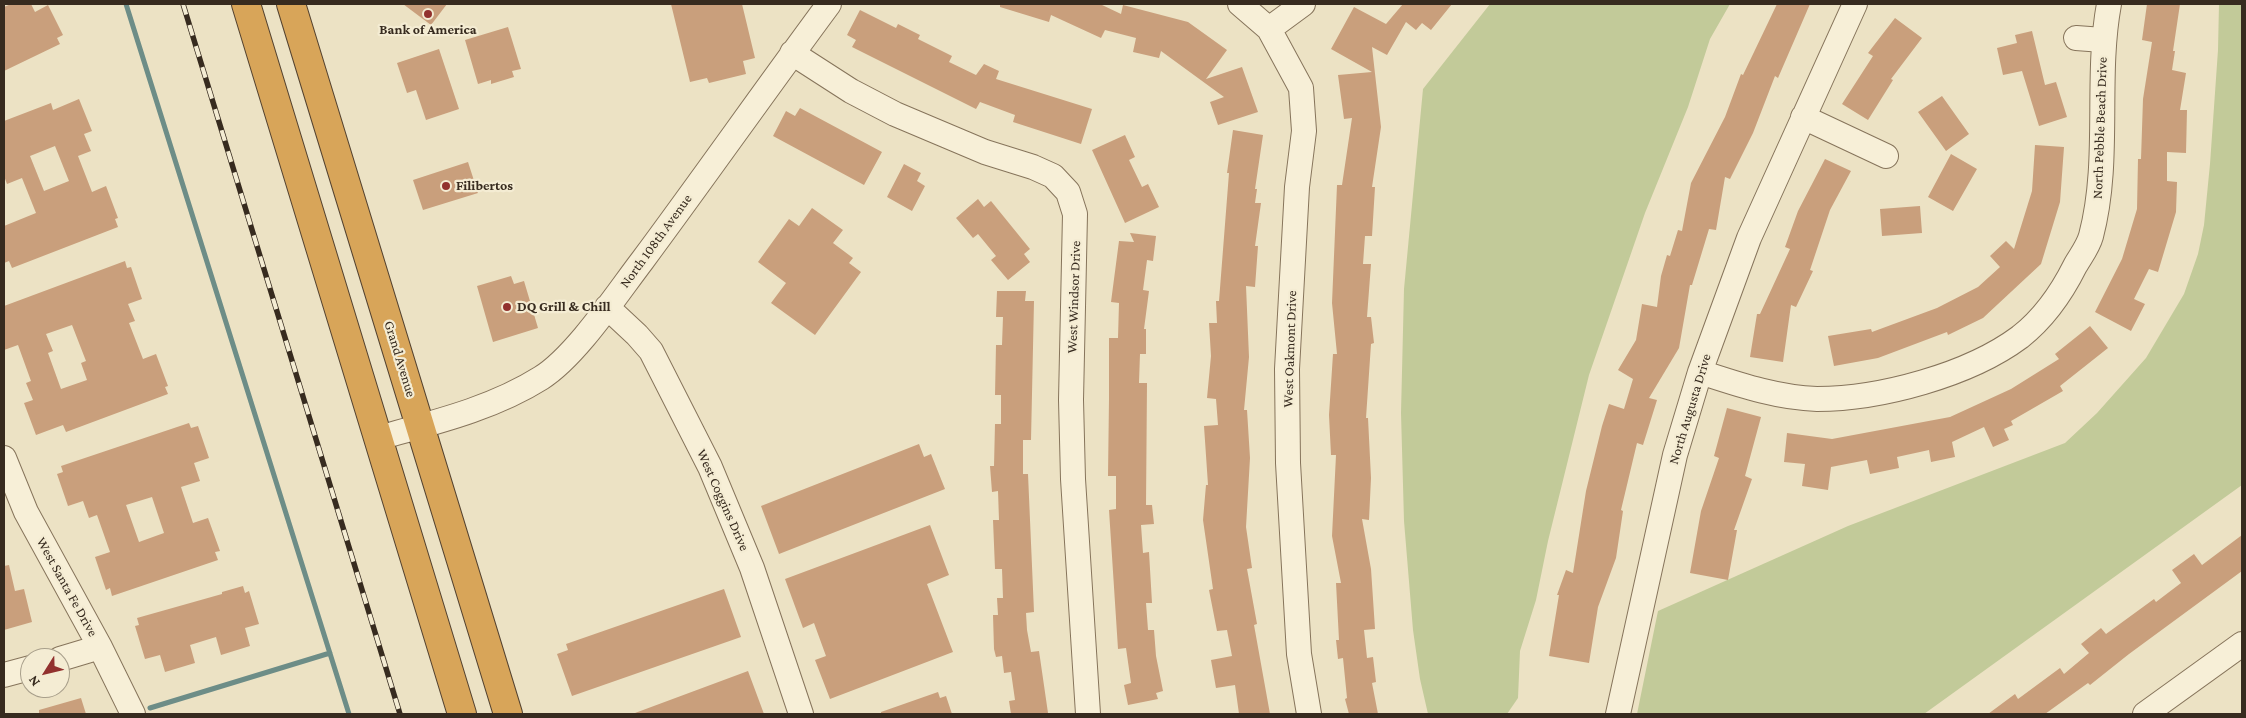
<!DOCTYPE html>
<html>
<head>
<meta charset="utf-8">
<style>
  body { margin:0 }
  #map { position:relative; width:2246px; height:718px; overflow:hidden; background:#ece2c4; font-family:"Crimson Pro",serif }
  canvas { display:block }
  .frame { position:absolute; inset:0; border:5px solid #372b1f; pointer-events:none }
  .north { position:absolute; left:20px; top:648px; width:50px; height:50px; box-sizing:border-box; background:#f4ecd3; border:1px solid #a89f8b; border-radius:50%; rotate:234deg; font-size:14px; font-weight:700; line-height:20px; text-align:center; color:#372b1f }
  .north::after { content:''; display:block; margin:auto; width:18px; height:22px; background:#92312e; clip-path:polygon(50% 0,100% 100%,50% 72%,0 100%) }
</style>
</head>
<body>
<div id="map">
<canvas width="2246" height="718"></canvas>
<div class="frame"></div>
<div class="north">N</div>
</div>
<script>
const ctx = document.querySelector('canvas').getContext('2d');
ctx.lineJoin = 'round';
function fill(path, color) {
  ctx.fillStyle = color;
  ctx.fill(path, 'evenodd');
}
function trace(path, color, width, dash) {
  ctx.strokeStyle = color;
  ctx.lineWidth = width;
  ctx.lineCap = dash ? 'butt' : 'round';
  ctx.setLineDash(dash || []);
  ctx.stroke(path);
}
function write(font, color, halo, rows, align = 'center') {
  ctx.font = font + ' "Crimson Pro",serif';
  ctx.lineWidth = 4.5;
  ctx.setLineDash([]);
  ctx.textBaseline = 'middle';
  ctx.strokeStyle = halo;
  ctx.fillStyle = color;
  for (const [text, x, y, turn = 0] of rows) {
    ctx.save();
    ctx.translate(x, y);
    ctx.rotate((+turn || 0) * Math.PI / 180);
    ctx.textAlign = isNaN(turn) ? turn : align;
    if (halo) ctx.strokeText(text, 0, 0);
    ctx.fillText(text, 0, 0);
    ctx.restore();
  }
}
fill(new Path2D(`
  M 1490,4 L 1730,4 L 1710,39 L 1688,107 L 1645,213 L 1589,375 L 1548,541 L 1536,600 L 1520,651 L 1518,698 L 1507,714 L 1428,714 L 1420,679 L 1413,630 L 1404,521 L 1401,413 L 1404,289 L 1423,89 Z
  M 2219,4 L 2242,4 L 2242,485 L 1924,714 L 1637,714 L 1658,611 L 1848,526 L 2065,443 L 2097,413 L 2146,358 L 2184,294 L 2198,254 L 2204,225 L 2210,164 L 2218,50 Z`), '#c2ca99');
trace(new Path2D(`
  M 126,4 L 349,714
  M 150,708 L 330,653`), '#6d8d87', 5);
fill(new Path2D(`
  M 11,4 L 31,4 L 35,12 L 48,5 L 63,35 L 57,38 L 60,44 L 4,71 L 4,7 Z
  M 403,4 L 447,4 L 431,25 Z
  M 671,4 L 742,4 L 755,58 L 743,61 L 746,74 L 709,83 L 707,78 L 690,82 Z
  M 1000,4 L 1100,4 L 1121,14 L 1123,5 L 1188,22 L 1227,50 L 1206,79 L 1242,67 L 1258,112 L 1218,125 L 1210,102 L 1224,97 L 1161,51 L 1159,58 L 1133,52 L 1136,38 L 1105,30 L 1101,38 L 1051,15 L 1049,22 L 1000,7 Z
  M 1403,4 L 1452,4 L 1431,30 L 1422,23 L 1416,30 L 1406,22 L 1387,55 L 1372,47 L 1381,127 L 1372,187 L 1375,187 L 1372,236 L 1365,236 L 1363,264 L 1371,264 L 1367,317 L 1371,317 L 1374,343 L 1371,344 L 1366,418 L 1368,418 L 1371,478 L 1369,520 L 1362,519 L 1371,569 L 1375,629 L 1364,630 L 1367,658 L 1373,657 L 1376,682 L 1372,683 L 1378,714 L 1349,714 L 1345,699 L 1347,698 L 1343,658 L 1338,659 L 1336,640 L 1339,640 L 1336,583 L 1341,583 L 1332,536 L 1336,455 L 1331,455 L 1329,415 L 1333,354 L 1337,354 L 1332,303 L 1337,185 L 1342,185 L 1352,118 L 1344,119 L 1338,75 L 1372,72 L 1331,49 L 1354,7 L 1386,24 Z
  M 1777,4 L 1810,4 L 1778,78 L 1775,76 L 1753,133 L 1730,179 L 1725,177 L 1716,230 L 1709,229 L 1692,285 L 1690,285 L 1679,348 L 1649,398 L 1657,400 L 1643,445 L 1637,443 L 1621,510 L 1623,511 L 1616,558 L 1598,607 L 1589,663 L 1549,656 L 1559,595 L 1557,595 L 1566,570 L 1573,573 L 1586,491 L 1602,426 L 1609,404 L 1624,409 L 1633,379 L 1618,370 L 1636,340 L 1642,304 L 1657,307 L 1661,276 L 1667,255 L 1670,256 L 1678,230 L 1682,231 L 1691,183 L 1725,117 L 1741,74 L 1743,75 Z
  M 2147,4 L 2180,4 L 2173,51 L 2175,51 L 2172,70 L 2186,73 L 2180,110 L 2187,110 L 2186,153 L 2167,152 L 2167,181 L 2177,182 L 2176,212 L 2158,272 L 2149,269 L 2134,299 L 2145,304 L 2131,331 L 2095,312 L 2122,259 L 2137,209 L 2138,159 L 2141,159 L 2143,99 L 2152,42 L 2142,40 Z
  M 860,10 L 896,28 L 898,24 L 920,35 L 918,39 L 952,56 L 949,62 L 976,75 L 984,64 L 999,71 L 996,79 L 1092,109 L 1081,144 L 1013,122 L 1015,115 L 980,102 L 976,109 L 852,47 L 856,40 L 847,35 Z
  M 1895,18 L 1922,38 L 1891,79 L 1893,80 L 1868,120 L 1842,104 L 1873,56 L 1868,53 Z
  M 508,27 L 521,69 L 512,71 L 514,77 L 491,84 L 491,80 L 478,84 L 465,40 Z
  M 2032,31 L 2045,85 L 2056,82 L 2067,117 L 2039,126 L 2022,71 L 2003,75 L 1997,48 L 2017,43 L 2015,35 Z
  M 439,49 L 459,109 L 426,120 L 416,90 L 407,93 L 397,63 Z
  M 1942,96 L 1969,134 L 1946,151 L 1918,112 Z
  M 79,99 L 92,131 L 84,134 L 91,151 L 78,156 L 92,192 L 106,186 L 118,218 L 115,219 L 118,227 L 12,268 L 9,261 L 4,263 L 4,226 L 36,213 L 22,178 L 7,184 L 4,176 L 4,121 L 51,103 L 53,110 ZM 55,146 L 69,181 L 44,191 L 30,156 Z
  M 800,108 L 882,152 L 864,185 L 773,136 L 786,111 L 795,116 Z
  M 1233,130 L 1263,135 L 1255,189 L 1257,189 L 1255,203 L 1261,203 L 1255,246 L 1258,246 L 1255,287 L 1246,286 L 1249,357 L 1244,410 L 1247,410 L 1250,458 L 1246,527 L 1252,568 L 1247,569 L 1257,624 L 1254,625 L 1270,714 L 1239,714 L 1235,685 L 1216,688 L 1211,660 L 1232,656 L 1227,630 L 1217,631 L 1209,590 L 1213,589 L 1203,520 L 1206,485 L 1208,485 L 1204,426 L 1218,425 L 1216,399 L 1207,398 L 1211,356 L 1209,323 L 1217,323 L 1216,301 L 1219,301 L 1229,173 L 1227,173 Z
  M 1125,135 L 1135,157 L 1129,160 L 1142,187 L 1148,184 L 1159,207 L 1125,223 L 1092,150 Z
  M 2035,145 L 2064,147 L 2060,202 L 2041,264 L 1983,318 L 1948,335 L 1947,332 L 1878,358 L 1834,366 L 1828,336 L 1871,329 L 1872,332 L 1937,308 L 1978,287 L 2000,267 L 1990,256 L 2006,241 L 2014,249 L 2032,191 Z
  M 1951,154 L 1977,169 L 1953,211 L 1928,197 Z
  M 1825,159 L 1851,171 L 1830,210 L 1810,270 L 1813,271 L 1796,307 L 1791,305 L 1783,362 L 1750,357 L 1757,314 L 1760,314 L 1790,249 L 1785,247 L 1798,211 Z
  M 468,162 L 478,193 L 423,210 L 413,180 Z
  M 904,164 L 921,173 L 917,181 L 925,186 L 912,211 L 887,197 Z
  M 978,199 L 984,207 L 991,201 L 1030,249 L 1024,254 L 1030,262 L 1008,280 L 991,260 L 996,256 L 978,234 L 973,238 L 956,218 Z
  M 1920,206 L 1922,233 L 1882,236 L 1880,209 Z
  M 812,208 L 843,230 L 833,243 L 853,258 L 849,263 L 861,272 L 815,335 L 771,303 L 786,283 L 758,262 L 789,219 L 799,226 Z
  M 1130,233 L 1156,236 L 1153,261 L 1147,260 L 1143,290 L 1149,291 L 1144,329 L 1146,329 L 1146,354 L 1140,354 L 1139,383 L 1147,383 L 1146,505 L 1152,505 L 1154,524 L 1141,525 L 1143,553 L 1149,552 L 1152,603 L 1146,603 L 1148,630 L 1154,630 L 1156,656 L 1163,691 L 1156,693 L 1158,699 L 1128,705 L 1124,685 L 1131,683 L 1126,648 L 1118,649 L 1109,510 L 1116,509 L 1116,476 L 1108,476 L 1109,399 L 1109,338 L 1118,338 L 1119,303 L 1111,302 L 1119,241 L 1134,242 Z
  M 125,261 L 127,268 L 131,267 L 142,299 L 128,304 L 135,321 L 129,323 L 143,359 L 156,354 L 168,386 L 165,387 L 168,394 L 66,432 L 63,425 L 36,435 L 24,403 L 33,400 L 26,383 L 31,381 L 18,345 L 4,350 L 4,306 ZM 72,325 L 86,361 L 81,363 L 87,380 L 61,389 L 48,353 L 53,351 L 46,334 Z
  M 511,276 L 514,284 L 524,281 L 538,328 L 493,342 L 477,286 Z
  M 997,291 L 1026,291 L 1025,301 L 1034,301 L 1031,440 L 1023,440 L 1023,474 L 1028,474 L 1034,612 L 1026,613 L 1027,630 L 1031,652 L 1039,651 L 1048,713 L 1037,714 L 1011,714 L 1009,701 L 1015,700 L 1011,672 L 1004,673 L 1002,656 L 996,657 L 994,649 L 993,615 L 998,615 L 997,598 L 1003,598 L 1002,569 L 995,569 L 993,520 L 999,520 L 998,491 L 992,492 L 990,466 L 994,466 L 995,424 L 1001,424 L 1001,395 L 995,395 L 996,345 L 1002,345 L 1003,317 L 996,317 Z
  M 2090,326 L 2108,348 L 2060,386 L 2063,391 L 2011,421 L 2013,425 L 2004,429 L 2009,440 L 1993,447 L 1984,427 L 1952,442 L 1955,457 L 1931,462 L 1929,450 L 1897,457 L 1899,468 L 1870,474 L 1867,460 L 1831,467 L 1828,490 L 1802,486 L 1805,464 L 1784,462 L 1787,433 L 1832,439 L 1950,417 L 2011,389 L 2059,359 L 2055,354 Z
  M 1727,408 L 1761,417 L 1745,476 L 1752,479 L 1734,530 L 1737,530 L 1728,580 L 1690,573 L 1701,511 L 1719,458 L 1714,456 Z
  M 189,423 L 191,428 L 198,426 L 209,458 L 194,463 L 200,481 L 181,487 L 193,523 L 208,518 L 220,551 L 215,552 L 218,560 L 112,596 L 110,588 L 106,590 L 95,557 L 110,552 L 97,515 L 89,518 L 83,501 L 68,506 L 57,474 L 63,472 L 61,466 ZM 152,497 L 164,533 L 139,542 L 126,505 Z
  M 919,444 L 924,457 L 931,454 L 945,489 L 779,554 L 761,506 Z
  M 930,525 L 949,575 L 927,584 L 953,652 L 830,699 L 815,660 L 826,656 L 814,623 L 803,628 L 785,579 Z
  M 2242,535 L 2242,571 L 2129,654 L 2090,685 L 2088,683 L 2045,714 L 1988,714 L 2015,694 L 2018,699 L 2060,668 L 2064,674 L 2089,653 L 2081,644 L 2101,628 L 2106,634 L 2154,599 L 2156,602 L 2181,583 L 2172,570 L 2194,554 L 2202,565 Z
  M 9,565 L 15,591 L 24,589 L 32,622 L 4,630 L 4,566 Z
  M 243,586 L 245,593 L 249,591 L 259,624 L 245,628 L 250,646 L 221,655 L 216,637 L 190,645 L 195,663 L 165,672 L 160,655 L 145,659 L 135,626 L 139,625 L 137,618 L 222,594 L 222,592 Z
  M 724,589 L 741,637 L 572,696 L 557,654 L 568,650 L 566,644 Z
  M 748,671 L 764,714 L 635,714 L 635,713 Z
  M 938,692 L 940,698 L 946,696 L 952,714 L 881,714 L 881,712 Z
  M 81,698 L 86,714 L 39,714 L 39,710 Z`), '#c99f7c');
const minor = new Path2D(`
  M 1240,4 L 1269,29 L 1301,88 L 1304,131 L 1297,187 L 1287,369 L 1288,463 L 1299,654 L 1309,714
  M 1269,29 L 1303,4
  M 2076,38 L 2103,40
  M 792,53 L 851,91 L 895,114 L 985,152 L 1033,167 L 1053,176 L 1068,192 L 1075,214 L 1071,400 L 1073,479 L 1088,714
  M 1803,117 L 1886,156
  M 607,307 L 637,335 L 651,351 L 710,467 L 752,568 L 801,714
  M 1700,372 C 1737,384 1777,398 1817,399 C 1880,399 1969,375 2020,337 C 2043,319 2062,292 2075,266 C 2080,257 2088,247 2091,236 C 2111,160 2095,80 2109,4
  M 378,438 C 432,423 492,409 541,378 C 576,356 616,295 642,261 C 705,176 766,89 829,4
  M 4,458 L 26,512 L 100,647 L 133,714
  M 60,659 L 100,647
  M 4,675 L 30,668
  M 1618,714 L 1675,455 L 1700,372 L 1749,238 L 1855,4
  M 2145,714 L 2242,644`);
const highway = new Path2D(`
  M 246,4 L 462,714
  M 291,4 L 508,714`);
trace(minor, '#86745b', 26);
trace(highway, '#54422f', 30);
trace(minor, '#f7efd7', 24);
trace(highway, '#d8a559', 28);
const rail = new Path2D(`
  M 183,4 L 400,714`);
trace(rail, '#372b1f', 5.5);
trace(rail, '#f4ecd3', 4, [11]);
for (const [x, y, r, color] of [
  [428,14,5,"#92312e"],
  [446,186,5,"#92312e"],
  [507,307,5,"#92312e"]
]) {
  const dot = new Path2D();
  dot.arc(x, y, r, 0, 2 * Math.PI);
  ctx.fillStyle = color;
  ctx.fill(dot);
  trace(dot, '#f4ecd3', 2);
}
write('bold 14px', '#372b1f', '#f4ecd3', [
  ["Bank of America",428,30,"center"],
  ["Filibertos",456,186],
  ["DQ Grill & Chill",517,307]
], 'left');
write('14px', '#372b1f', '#f4ecd3', [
  ["North Pebble Beach Drive",2100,128,-88],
  ["North 108th Avenue",656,241,-54],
  ["West Windsor Drive",1074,297,-88],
  ["West Oakmont Drive",1290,349,-88],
  ["Grand Avenue",400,359,73],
  ["North Augusta Drive",1690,409,-73],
  ["West Coggins Drive",723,500,66],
  ["West Santa Fe Drive",67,587,61]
]);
</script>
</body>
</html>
